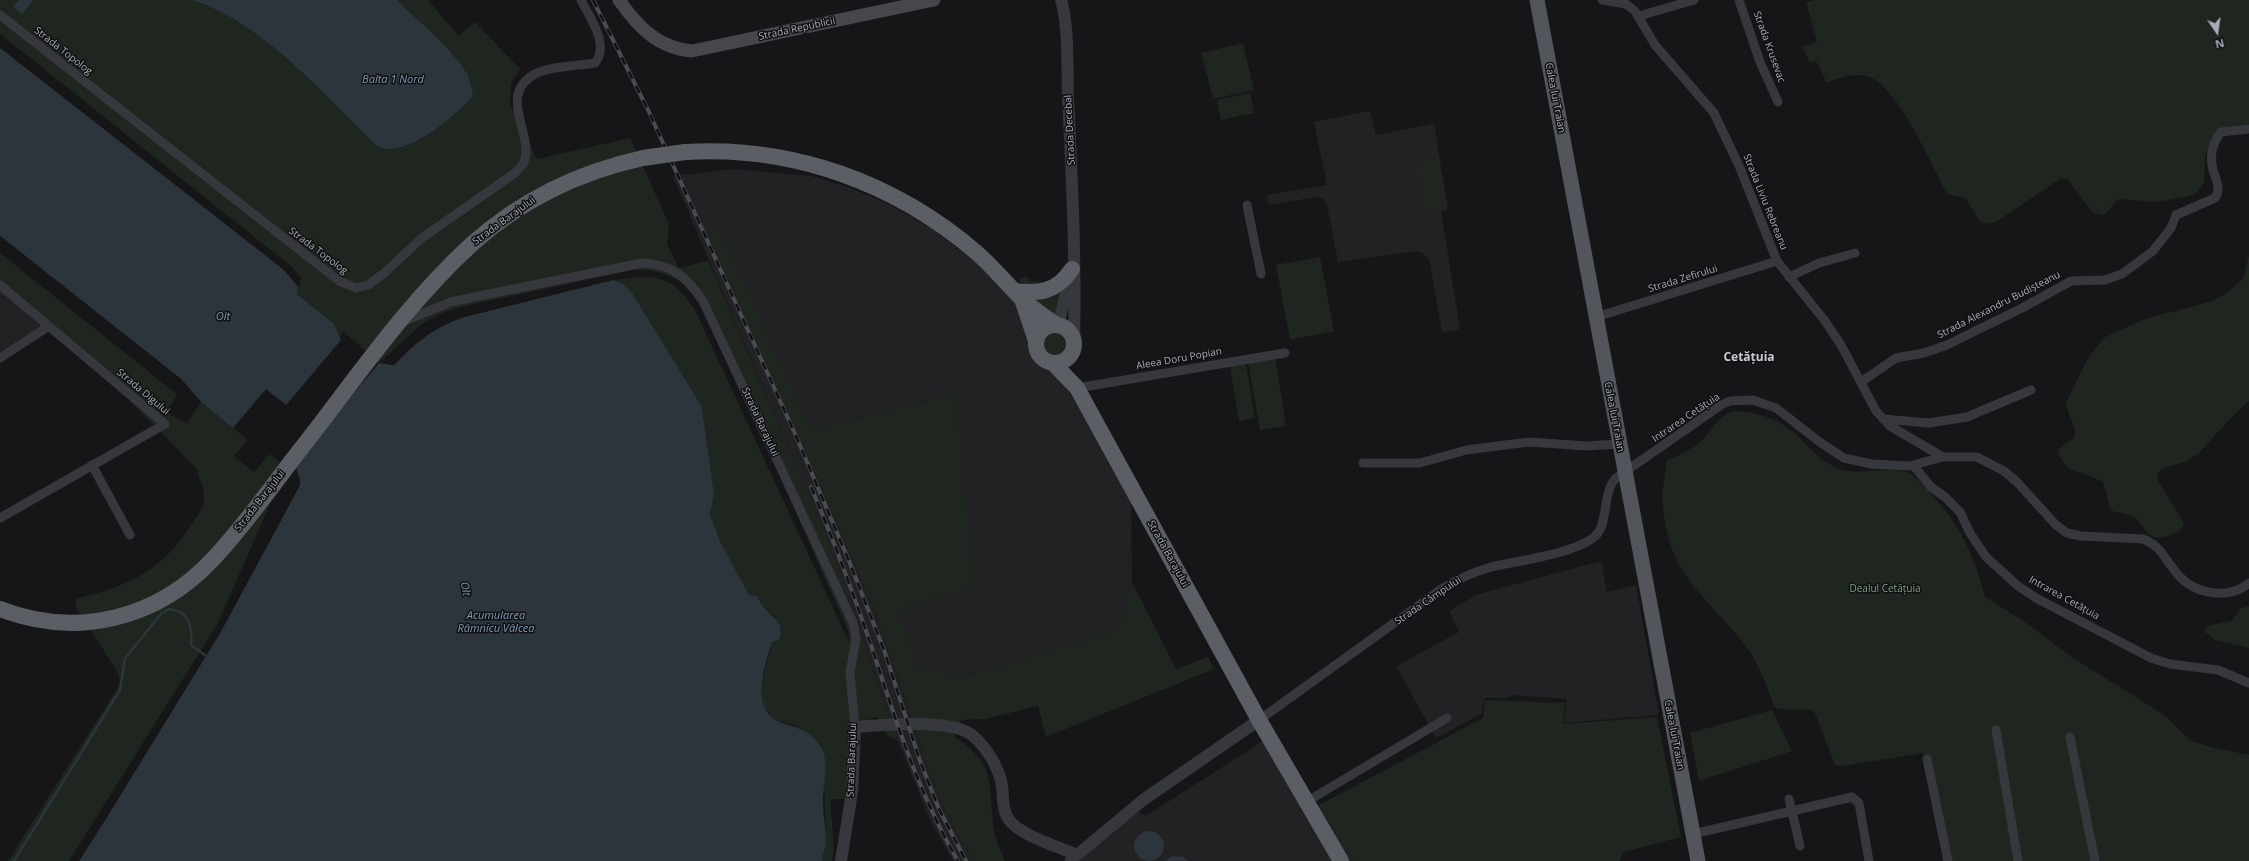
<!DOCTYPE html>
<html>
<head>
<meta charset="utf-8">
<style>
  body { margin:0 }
  #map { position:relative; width:2249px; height:861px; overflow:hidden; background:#161618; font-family:"Open Sans",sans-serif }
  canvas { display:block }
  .north { position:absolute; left:2197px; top:12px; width:40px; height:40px; -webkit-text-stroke:3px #111113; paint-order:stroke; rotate:167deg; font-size:11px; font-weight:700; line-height:16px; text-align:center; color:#a8adb8 }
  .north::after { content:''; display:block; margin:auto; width:14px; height:18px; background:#a8adb8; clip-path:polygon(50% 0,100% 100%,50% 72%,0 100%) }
</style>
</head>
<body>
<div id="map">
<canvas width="2249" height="861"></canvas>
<div class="north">N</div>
</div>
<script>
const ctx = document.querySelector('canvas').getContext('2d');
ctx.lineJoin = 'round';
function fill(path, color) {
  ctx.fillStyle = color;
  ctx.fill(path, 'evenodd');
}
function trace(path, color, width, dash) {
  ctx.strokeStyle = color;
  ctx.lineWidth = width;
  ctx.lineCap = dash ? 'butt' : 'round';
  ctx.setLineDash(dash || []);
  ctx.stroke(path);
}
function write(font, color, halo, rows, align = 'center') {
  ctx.font = font + ' "Open Sans",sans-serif';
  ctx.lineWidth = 3;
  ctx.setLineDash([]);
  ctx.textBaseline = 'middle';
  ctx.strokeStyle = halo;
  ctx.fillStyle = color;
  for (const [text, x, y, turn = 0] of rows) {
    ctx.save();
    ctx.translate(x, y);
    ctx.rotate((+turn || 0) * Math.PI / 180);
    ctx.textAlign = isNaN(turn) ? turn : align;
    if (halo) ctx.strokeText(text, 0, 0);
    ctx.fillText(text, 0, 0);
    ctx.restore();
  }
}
fill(new Path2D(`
  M 1370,111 L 1376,135 L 1434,124 L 1448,209 L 1441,211 L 1460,329 L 1442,333 L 1430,263 L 1428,257 L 1422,253 L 1416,251 L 1338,262 L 1327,203 L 1321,198 L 1316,197 L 1269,205 L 1267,195 L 1327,185 L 1314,122 Z
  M 733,169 L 811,176 L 847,187 L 886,203 L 931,228 L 983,268 L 1016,305 L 1079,409 L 1131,503 L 1132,582 L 1117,629 L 1037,655 L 964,675 L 919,669 L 900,609 L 955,394 L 810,429 L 778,361 L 709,234 L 823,491 L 878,618 L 930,775 L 946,813 L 973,861 L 953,861 L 930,820 L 898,741 L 858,625 L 810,497 L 673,176 Z
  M 0,283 L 57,327 L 0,361 Z
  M 1601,561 L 1607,592 L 1636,585 L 1659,715 L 1564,723 L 1567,699 L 1515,695 L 1507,698 L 1485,698 L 1481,714 L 1436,738 L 1396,666 L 1459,632 L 1449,611 L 1476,595 Z
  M 1263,741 L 1304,812 L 1319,805 L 1355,861 L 1077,861 L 1138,811 L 1146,816 Z`), '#222225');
fill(new Path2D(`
  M 0,0 L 192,0 C 263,22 322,94 376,145 L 389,150 L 466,71 L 453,56 L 397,0 L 428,0 L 459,36 L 475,22 L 520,69 L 511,83 L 510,105 L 537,159 L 630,138 L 669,224 L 667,244 L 679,268 L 708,260 L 810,497 L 839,571 L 898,741 L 887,735 L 877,717 L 851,724 L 847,799 L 830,799 L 834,849 L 832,861 L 822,861 L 826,841 L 823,750 C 815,743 805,731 796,726 C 786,721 776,723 768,715 C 753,699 768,661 772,643 C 774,635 774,625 775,616 L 765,610 L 757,596 L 749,595 L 721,543 L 710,515 L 714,495 L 702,407 L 623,284 L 613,280 C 655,275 672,273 696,312 L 849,642 L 849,634 L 844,621 L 775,465 L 698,301 C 682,277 660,269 633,270 L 465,306 L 443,313 L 423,323 L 379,363 L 344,332 L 339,338 L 334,324 L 297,294 L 301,278 L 292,267 L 0,34 Z
  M 1814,0 L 2249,0 L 2249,124 L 2230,126 L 2217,130 L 2205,156 L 2204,183 L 2197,192 L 2191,196 L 2156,202 L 2118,199 L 2104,215 L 2093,213 L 2069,181 L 2065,179 L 2060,179 L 1996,222 L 1985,224 L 1980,221 L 1965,198 L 1950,195 L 1945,190 C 1930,162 1898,87 1869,77 C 1854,72 1840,78 1827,83 L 1816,61 L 1810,63 L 1802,46 L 1817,42 L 1806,2 Z
  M 1243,43 L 1254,90 L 1213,99 L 1201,53 Z
  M 1250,93 L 1254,113 L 1221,120 L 1217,100 Z
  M 1439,158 L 1447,206 L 1423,210 L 1415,162 Z
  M 721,231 L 810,429 L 955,394 L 975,586 L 900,609 L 919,669 L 964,675 L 1037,655 L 1117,629 L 1132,582 L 1176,669 L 1208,657 L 1214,669 L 1046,737 L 1038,706 L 985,719 L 961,720 L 955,737 C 1003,768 985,793 996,838 C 998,846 1002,854 1005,861 L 973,861 L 946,813 L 930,775 L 878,618 L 823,491 L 708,234 Z
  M 0,253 L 177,394 L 167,413 L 187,423 L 201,402 L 248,440 L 234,456 L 254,472 L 270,454 L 289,470 L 276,490 L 218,623 L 69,861 L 8,861 L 118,687 L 120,681 L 118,673 L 75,605 L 77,598 C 126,588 164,569 190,526 C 195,519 202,510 204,502 C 206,492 199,479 197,469 L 57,327 L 0,283 Z
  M 2249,255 L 2249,401 L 2231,418 L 2198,454 L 2185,462 L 2165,468 L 2157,473 L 2158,481 L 2184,523 C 2182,531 2178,532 2171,535 C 2145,545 2147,524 2132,516 C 2125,512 2117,514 2111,510 L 2103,482 C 2087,472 2062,474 2058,450 C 2062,445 2068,443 2073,439 C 2080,432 2066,412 2066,403 L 2089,356 L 2105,337 L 2145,319 L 2213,301 L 2228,292 L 2243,279 Z
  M 1320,257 L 1334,331 L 1290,340 L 1276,265 Z
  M 1065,270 C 1061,290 1031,291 1019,280 L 1025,276 L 1030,281 L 1040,282 L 1042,285 Z
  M 1063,286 L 1058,313 L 1051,317 L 1033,298 Z
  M1043 344a12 12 0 1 1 24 0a12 12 0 1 1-24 0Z
  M 1275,357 L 1286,426 L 1260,430 L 1248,362 Z
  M 1246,364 L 1255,418 L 1239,421 L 1230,366 Z
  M 1733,411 C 1756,411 1779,419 1797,435 C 1808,446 1817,457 1831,465 C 1854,479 1881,465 1906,472 C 1914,474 1921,483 1927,489 C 1960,525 1973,551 1985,597 L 2022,620 L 2070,656 L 2163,714 L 2190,740 L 2210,747 L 2249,755 L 2249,861 L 1944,861 L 1923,753 L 1843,766 L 1835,765 L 1815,713 L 1812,710 L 1778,709 L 1774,706 C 1767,686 1760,666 1747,648 C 1710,598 1670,580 1663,508 C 1661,493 1665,476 1667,460 C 1679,455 1691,450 1701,441 C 1713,430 1717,417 1733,411 Z
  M 2249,606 L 2249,648 L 2215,640 L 2205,632 L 2207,626 L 2232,621 L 2241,608 Z
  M 1485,700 L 1565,703 L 1563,724 L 1657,717 L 1681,837 L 1624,852 L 1619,861 L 1354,861 L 1319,805 L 1483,718 Z
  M 1772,710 L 1792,751 L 1699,781 L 1690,733 Z`), '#1e261f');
fill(new Path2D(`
  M 19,0 L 33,0 L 22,14 L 13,7 Z
  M 192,0 L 397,0 C 416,19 453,50 466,72 C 470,79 471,87 473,96 C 457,115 416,148 391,149 C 386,150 380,147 376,145 C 322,94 264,23 192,0 Z
  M 0,48 L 283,269 L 298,286 L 297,294 L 334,324 L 341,340 L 286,405 L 266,389 L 233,428 L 201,402 L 181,379 L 0,236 Z
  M 613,280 L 623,284 L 632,293 L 702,407 L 714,495 L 710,515 L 721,543 L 749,595 L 757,596 C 759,600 762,606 766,610 C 776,620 783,622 780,639 L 772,642 C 765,664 749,711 780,722 C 799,729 810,729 822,749 C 829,761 823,789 823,803 C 823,816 826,828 826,840 C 826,847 823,854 822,861 L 79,861 L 220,633 L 300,485 L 300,480 L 296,468 L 343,406 L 379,363 L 394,365 C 416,342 430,331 460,318 Z
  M1134 846a15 15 0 1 1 30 0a15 15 0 1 1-30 0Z
  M 1173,856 L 1183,857 L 1188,861 L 1165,861 Z`), '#2c353c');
fill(new Path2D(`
  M 0,46 L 285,268 L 299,284 L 298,286 L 283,269 Z
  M 0,236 L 181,379 L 201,402 L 200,403 L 180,380 L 0,239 Z
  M 612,278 L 617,279 L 460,318 L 439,327 L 417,342 L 394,365 L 379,363 L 381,361 L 394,363 L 415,340 L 438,325 L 459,316 Z
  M 296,468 L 300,480 L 300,485 L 220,633 L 106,819 L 79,861 L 77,861 L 219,632 L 298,485 L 294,470 Z`), '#161618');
trace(new Path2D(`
  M 14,861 L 120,690 L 125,658 L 162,613 L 169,609 C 173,610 179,611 182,613 C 191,620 192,635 191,645 L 209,658`), '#2c353c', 2.5);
trace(new Path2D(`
  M 1602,0 L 1626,4 L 1635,11 L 1655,45 L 1714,113 L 1740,168 L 1777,261 L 1825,321 L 1841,345 L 1876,411 L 1890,426 L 1943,457
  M 1739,0 L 1760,62 L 1778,102
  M 0,15 L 339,281 L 356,288 L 368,285 L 382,275 L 422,238 L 515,173 C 517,170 521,167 523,164 C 537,137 495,96 535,74 C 549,66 578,66 595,63 C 610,45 590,18 581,0
  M 1639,16 L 1694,0
  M 1247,205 L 1261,274
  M 1789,277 L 1819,263 L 1855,253
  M 0,285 L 165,424 L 0,518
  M 1596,317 L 1777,261
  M 402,322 L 451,302 L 474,297 L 642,263 C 673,265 686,276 703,301 L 853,623 L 856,638 L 850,673 L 855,727
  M 0,358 L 49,326
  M 1861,382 L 1896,358 L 1924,353 L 1947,345 L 2024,307 L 2071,281 L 2105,280 L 2122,274 L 2153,251 L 2171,228 L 2176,215 L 2215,198 C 2223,187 2213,176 2212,165 C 2210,153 2214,141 2221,132 L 2249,129
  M 1077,388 L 1285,353
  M 1883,419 L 1929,423 L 1967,417 L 2031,390
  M 1363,463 L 1420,463 L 1466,450 L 1529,442 L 1587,446 L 1619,444
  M 92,465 L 130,535
  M 1914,466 L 1931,487 L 1945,497 L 1960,512 L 1970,533 L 1986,557 L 2018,586 L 2036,598 L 2151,658 L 2170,664 L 2218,670 L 2249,683
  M 1259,720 L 1443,588 C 1458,579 1474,572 1491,567 C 1516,561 1583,553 1598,533 C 1608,519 1603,491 1616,478 L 1721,405 L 1730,401 L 1753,400 L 1776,408 L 1821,443 L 1844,458 L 1872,464 L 1909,466 L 1943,457 L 1977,457 L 2004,471 L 2017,482 L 2056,525 L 2067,533 L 2081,536 L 2143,539 C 2160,545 2164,558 2175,571 C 2192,594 2227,601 2249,583
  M 1996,730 L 2018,861
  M 2070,737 L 2095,861
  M 1927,759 L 1948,861
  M 1789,799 L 1800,846
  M 1306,802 L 1447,718
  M 1693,834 L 1852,797 L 1859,803 L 1869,861
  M 1069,861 L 1077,855`), '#37383d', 9);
trace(new Path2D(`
  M 1061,0 C 1069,26 1067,69 1068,97 C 1072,179 1076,261 1074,343
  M 1058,325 L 1069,282
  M 841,861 L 852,792 L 855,727 C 881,725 946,719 969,733 C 983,742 995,762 1000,777 C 1005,791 1000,810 1010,821 C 1022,836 1059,847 1077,855 L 1143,800 L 1259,720`), '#37383d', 12);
trace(new Path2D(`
  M 619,0 C 638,27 658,48 692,51 L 934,0`), '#45474d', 13);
trace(new Path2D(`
  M 1537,0 L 1698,861`), '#53555c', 15);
trace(new Path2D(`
  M 685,152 C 792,145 896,183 977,253 C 993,267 1006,283 1021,298 C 1031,308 1044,316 1055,324
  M 1014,291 C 1039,294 1057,292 1072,269
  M 1022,299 L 1036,341
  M1036 344a19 19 0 1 1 38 0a19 19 0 1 1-38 0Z
  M 1053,363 L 1077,388 L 1259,720 L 1341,861
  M 0,609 C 77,639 158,619 214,558 C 245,525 272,486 300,450 C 355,380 406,304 472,244 C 521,200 579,172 643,158`), '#5b5e65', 16);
const rail = new Path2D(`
  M 593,0 L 649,112 L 796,436 L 849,561 L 884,650 L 920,761 L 939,809 L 966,861
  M 811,487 C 834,541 855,598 874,654 C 897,725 920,796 958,861`);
trace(rail, '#4a4c52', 4);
trace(rail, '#111113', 2.5, [8]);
trace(new Path2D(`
  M 643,158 L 685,152`), '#5b5e65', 16);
write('10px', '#a8adb8', '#111113', [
  ["Strada Republicii",797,29,-12],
  ["Strada Krusevac",1769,47,70],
  ["Strada Topolog",63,51,38],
  ["Calea lui Traian",1555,98,79],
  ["Strada Decebal",1070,130,-93],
  ["Strada Liviu Rebreanu",1765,202,68],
  ["Strada Barajului",504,221,-36],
  ["Strada Topolog",318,251,37],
  ["Strada Zefirului",1683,279,-17],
  ["Strada Alexandru Budișteanu",1999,305,-27],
  ["Aleea Doru Popian",1179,359,-10],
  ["Strada Digului",143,392,40],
  ["Calea lui Traian",1614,417,79],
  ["Intrarea Cetățuia",1686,418,-34],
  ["Strada Barajului",760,422,65],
  ["Strada Barajului",260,501,-52],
  ["Strada Barajului",1168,554,61],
  ["Intrarea Cetățuia",2064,598,29],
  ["Strada Câmpului",1428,601,-34],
  ["Calea lui Traian",1674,735,79],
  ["Strada Barajului",852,760,-88]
]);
write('10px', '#7fa381', '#111113', [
  ["Dealul Cetățuia",1885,589]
]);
write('italic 11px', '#7f9bb3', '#111113', [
  ["Balta 1 Nord",393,80],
  ["Olt",223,317],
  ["Olt",465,589,80],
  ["Acumularea",496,616],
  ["Râmnicu Vâlcea",496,629]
]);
write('bold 12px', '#c9ccd4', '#111113', [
  ["Cetățuia",1749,358]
]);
</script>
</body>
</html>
